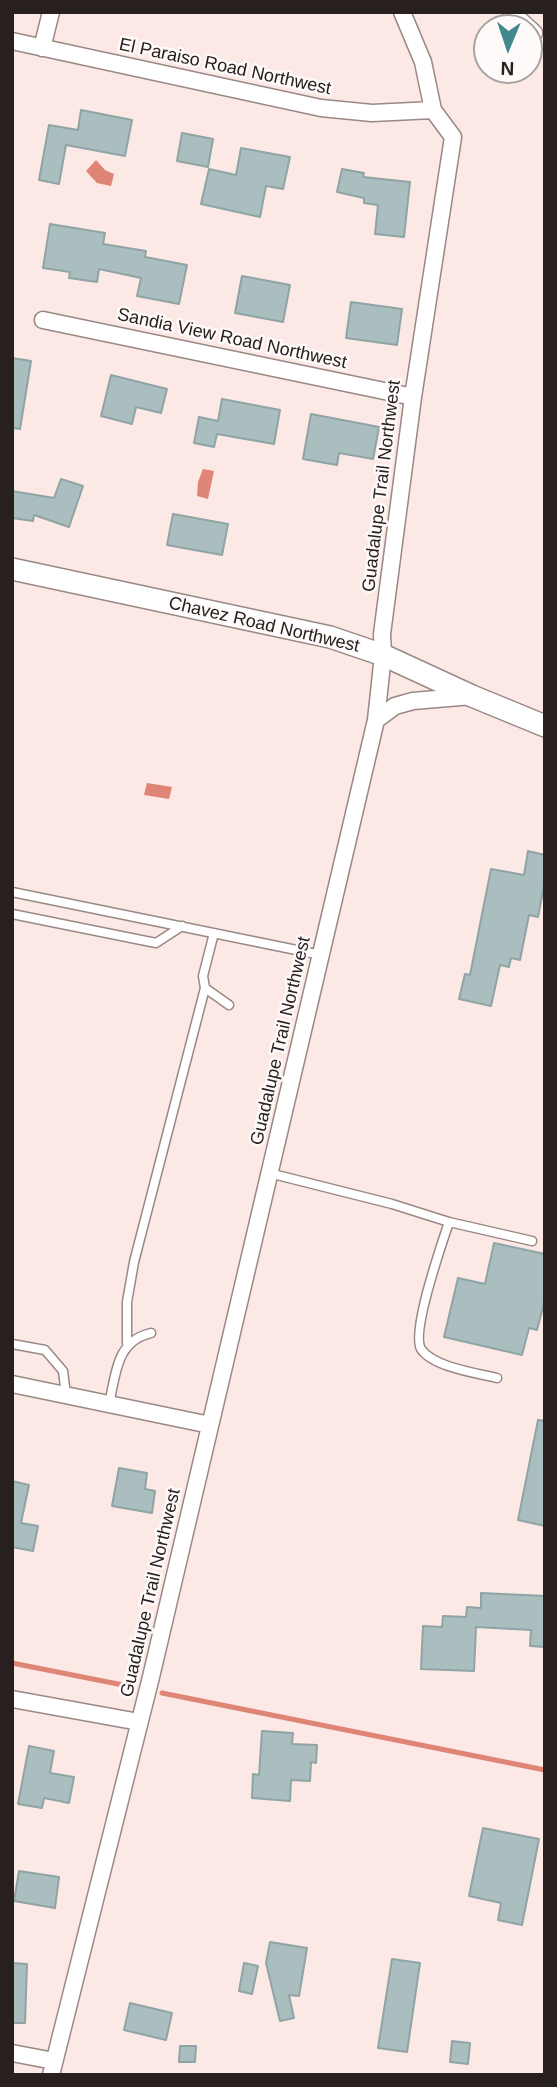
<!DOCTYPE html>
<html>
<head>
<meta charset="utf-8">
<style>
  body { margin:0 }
  #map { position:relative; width:557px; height:2087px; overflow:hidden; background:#fce8e4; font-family:Arial,sans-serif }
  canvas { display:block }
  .frame { position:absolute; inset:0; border:14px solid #27201f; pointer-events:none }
  .north { position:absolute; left:473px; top:14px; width:70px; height:70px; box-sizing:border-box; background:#fefaf9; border:2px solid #a8a3a2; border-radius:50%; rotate:182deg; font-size:19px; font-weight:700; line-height:28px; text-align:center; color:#27201f }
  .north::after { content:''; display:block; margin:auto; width:24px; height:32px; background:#41898c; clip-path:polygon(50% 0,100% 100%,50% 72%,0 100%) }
</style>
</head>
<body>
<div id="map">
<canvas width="557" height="2087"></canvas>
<div class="frame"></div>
<div class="north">N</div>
</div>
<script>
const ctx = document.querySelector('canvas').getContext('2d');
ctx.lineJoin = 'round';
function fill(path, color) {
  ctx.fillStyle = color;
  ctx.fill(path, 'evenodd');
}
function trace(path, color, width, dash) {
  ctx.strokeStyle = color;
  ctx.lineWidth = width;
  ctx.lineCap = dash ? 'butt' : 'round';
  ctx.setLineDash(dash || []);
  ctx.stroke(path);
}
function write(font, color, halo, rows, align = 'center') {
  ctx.font = font + ' Arial,sans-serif';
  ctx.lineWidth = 5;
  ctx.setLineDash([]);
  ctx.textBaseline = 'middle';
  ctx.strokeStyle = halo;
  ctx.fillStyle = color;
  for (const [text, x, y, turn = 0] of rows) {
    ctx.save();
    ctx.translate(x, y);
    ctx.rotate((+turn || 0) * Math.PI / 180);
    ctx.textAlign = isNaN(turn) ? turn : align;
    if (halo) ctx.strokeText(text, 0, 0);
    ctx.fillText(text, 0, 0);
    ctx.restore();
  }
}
fill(new Path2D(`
  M 96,160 L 105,170 L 114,174 L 111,186 L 97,183 L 86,171 Z
  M 203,469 L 214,471 L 208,499 L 197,496 L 198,482 Z
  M 147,783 L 172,787 L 169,799 L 144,795 Z`), '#df8576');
trace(new Path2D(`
  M 12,1663 L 133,1687
  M 162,1693 L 545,1770`), '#df8576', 5);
const building = new Path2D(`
  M 81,110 L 132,120 L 125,156 L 66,145 L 59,184 L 39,180 L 49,125 L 78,130 Z
  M 182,133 L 213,139 L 208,167 L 177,161 Z
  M 241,148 L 290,157 L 283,189 L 266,186 L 260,217 L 201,204 L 209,169 L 236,175 Z
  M 342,169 L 364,173 L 363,177 L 410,182 L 404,237 L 375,234 L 378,205 L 364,203 L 364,198 L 337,192 Z
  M 50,224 L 105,233 L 103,244 L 146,251 L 145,257 L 187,265 L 179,304 L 137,296 L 141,278 L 99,269 L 97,282 L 69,278 L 70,272 L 43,268 Z
  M 242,276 L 290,285 L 283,322 L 235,313 Z
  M 351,302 L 402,309 L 397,345 L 346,338 Z
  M 12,358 L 31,361 L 20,429 L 12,428 Z
  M 111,375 L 167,389 L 161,413 L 136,407 L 132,424 L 101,416 Z
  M 222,399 L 280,410 L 274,444 L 217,434 L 214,447 L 194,443 L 199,417 L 218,421 Z
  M 311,414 L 379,427 L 373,459 L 339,453 L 337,465 L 303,459 Z
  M 61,479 L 83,486 L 69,527 L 34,515 L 33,521 L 12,518 L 12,491 L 54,498 Z
  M 173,514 L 228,524 L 222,555 L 167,545 Z
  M 528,851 L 545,855 L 545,880 L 538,917 L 529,915 L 520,960 L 511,958 L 509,967 L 500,965 L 491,1006 L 459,999 L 465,974 L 470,975 L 491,869 L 524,875 Z
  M 494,1243 L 545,1254 L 545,1299 L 537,1330 L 529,1328 L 522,1355 L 444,1337 L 458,1278 L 485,1284 Z
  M 538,1420 L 545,1421 L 545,1526 L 518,1520 Z
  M 119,1468 L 147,1473 L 145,1489 L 155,1491 L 152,1513 L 112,1506 Z
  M 12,1481 L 29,1485 L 21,1523 L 38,1526 L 33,1551 L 12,1547 Z
  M 481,1593 L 545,1596 L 545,1647 L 530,1646 L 531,1630 L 476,1627 L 474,1671 L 421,1669 L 423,1626 L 442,1627 L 443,1616 L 466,1617 L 467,1607 L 481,1608 Z
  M 262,1731 L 293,1733 L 292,1744 L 317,1745 L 316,1763 L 311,1762 L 310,1781 L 291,1780 L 290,1801 L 252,1798 L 253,1774 L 259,1775 Z
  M 29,1746 L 54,1751 L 50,1773 L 74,1777 L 69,1803 L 44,1798 L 42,1808 L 18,1804 Z
  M 483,1828 L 539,1839 L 522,1925 L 498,1920 L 501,1903 L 469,1896 Z
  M 19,1871 L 59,1877 L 55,1908 L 14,1901 Z
  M 270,1942 L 307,1948 L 299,1996 L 289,1995 L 294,2018 L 280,2021 L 266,1963 Z
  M 392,1959 L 420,1963 L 407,2052 L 378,2048 Z
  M 12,1963 L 27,1964 L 25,2023 L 12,2023 Z
  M 244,1963 L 258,1966 L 252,1994 L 239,1991 Z
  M 130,2003 L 172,2013 L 166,2040 L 124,2030 Z
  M 452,2041 L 470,2043 L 468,2064 L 450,2062 Z
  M 180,2046 L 196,2046 L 195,2062 L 179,2062 Z`);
fill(building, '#aabebf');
trace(building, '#8fa4a4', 2);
const lane = new Path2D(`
  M 12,892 L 321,955
  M 12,914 L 156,943 L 182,926
  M 214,933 L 203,976 L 205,988 L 229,1005
  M 269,1173 L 392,1204 L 449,1222 C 442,1243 411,1332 421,1349 C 433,1367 476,1373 497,1378
  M 449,1222 L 532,1241
  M 127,1343 L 127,1302 L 134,1262 L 205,988
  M 12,1344 L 45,1350 L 63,1371 L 66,1395
  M 109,1404 C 116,1374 116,1341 151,1333`);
const street = new Path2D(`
  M 511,12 L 534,33
  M 12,41 L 321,108 L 372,113 L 433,110
  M 42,48 L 51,12
  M 43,320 L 413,397
  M 376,720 L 395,706 L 413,701 L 472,696
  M 12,1384 L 210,1425
  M 12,1699 L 139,1722
  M 12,2053 L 54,2061
  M 51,2075 L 151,1677 L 376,720 L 383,655 L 382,634 L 413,397 L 453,137 L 433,110 L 423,62 L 402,12`);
const secondary = new Path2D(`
  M 12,569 L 330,637 L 383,655 L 472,696 L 545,726`);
trace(lane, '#9a8885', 11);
trace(street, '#9a8885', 19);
trace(secondary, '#9a8885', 24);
trace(lane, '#fff', 8);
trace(street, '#fff', 16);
trace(secondary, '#fff', 21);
write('18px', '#27201f', '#fefaf9', [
  ["El Paraiso Road Northwest",225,67,12],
  ["Sandia View Road Northwest",232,339,12],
  ["Guadalupe Trail Northwest",382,486,-83],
  ["Chavez Road Northwest",264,625,13],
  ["Guadalupe Trail Northwest",281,1041,-77],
  ["Guadalupe Trail Northwest",151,1593,-77]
]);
</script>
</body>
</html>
